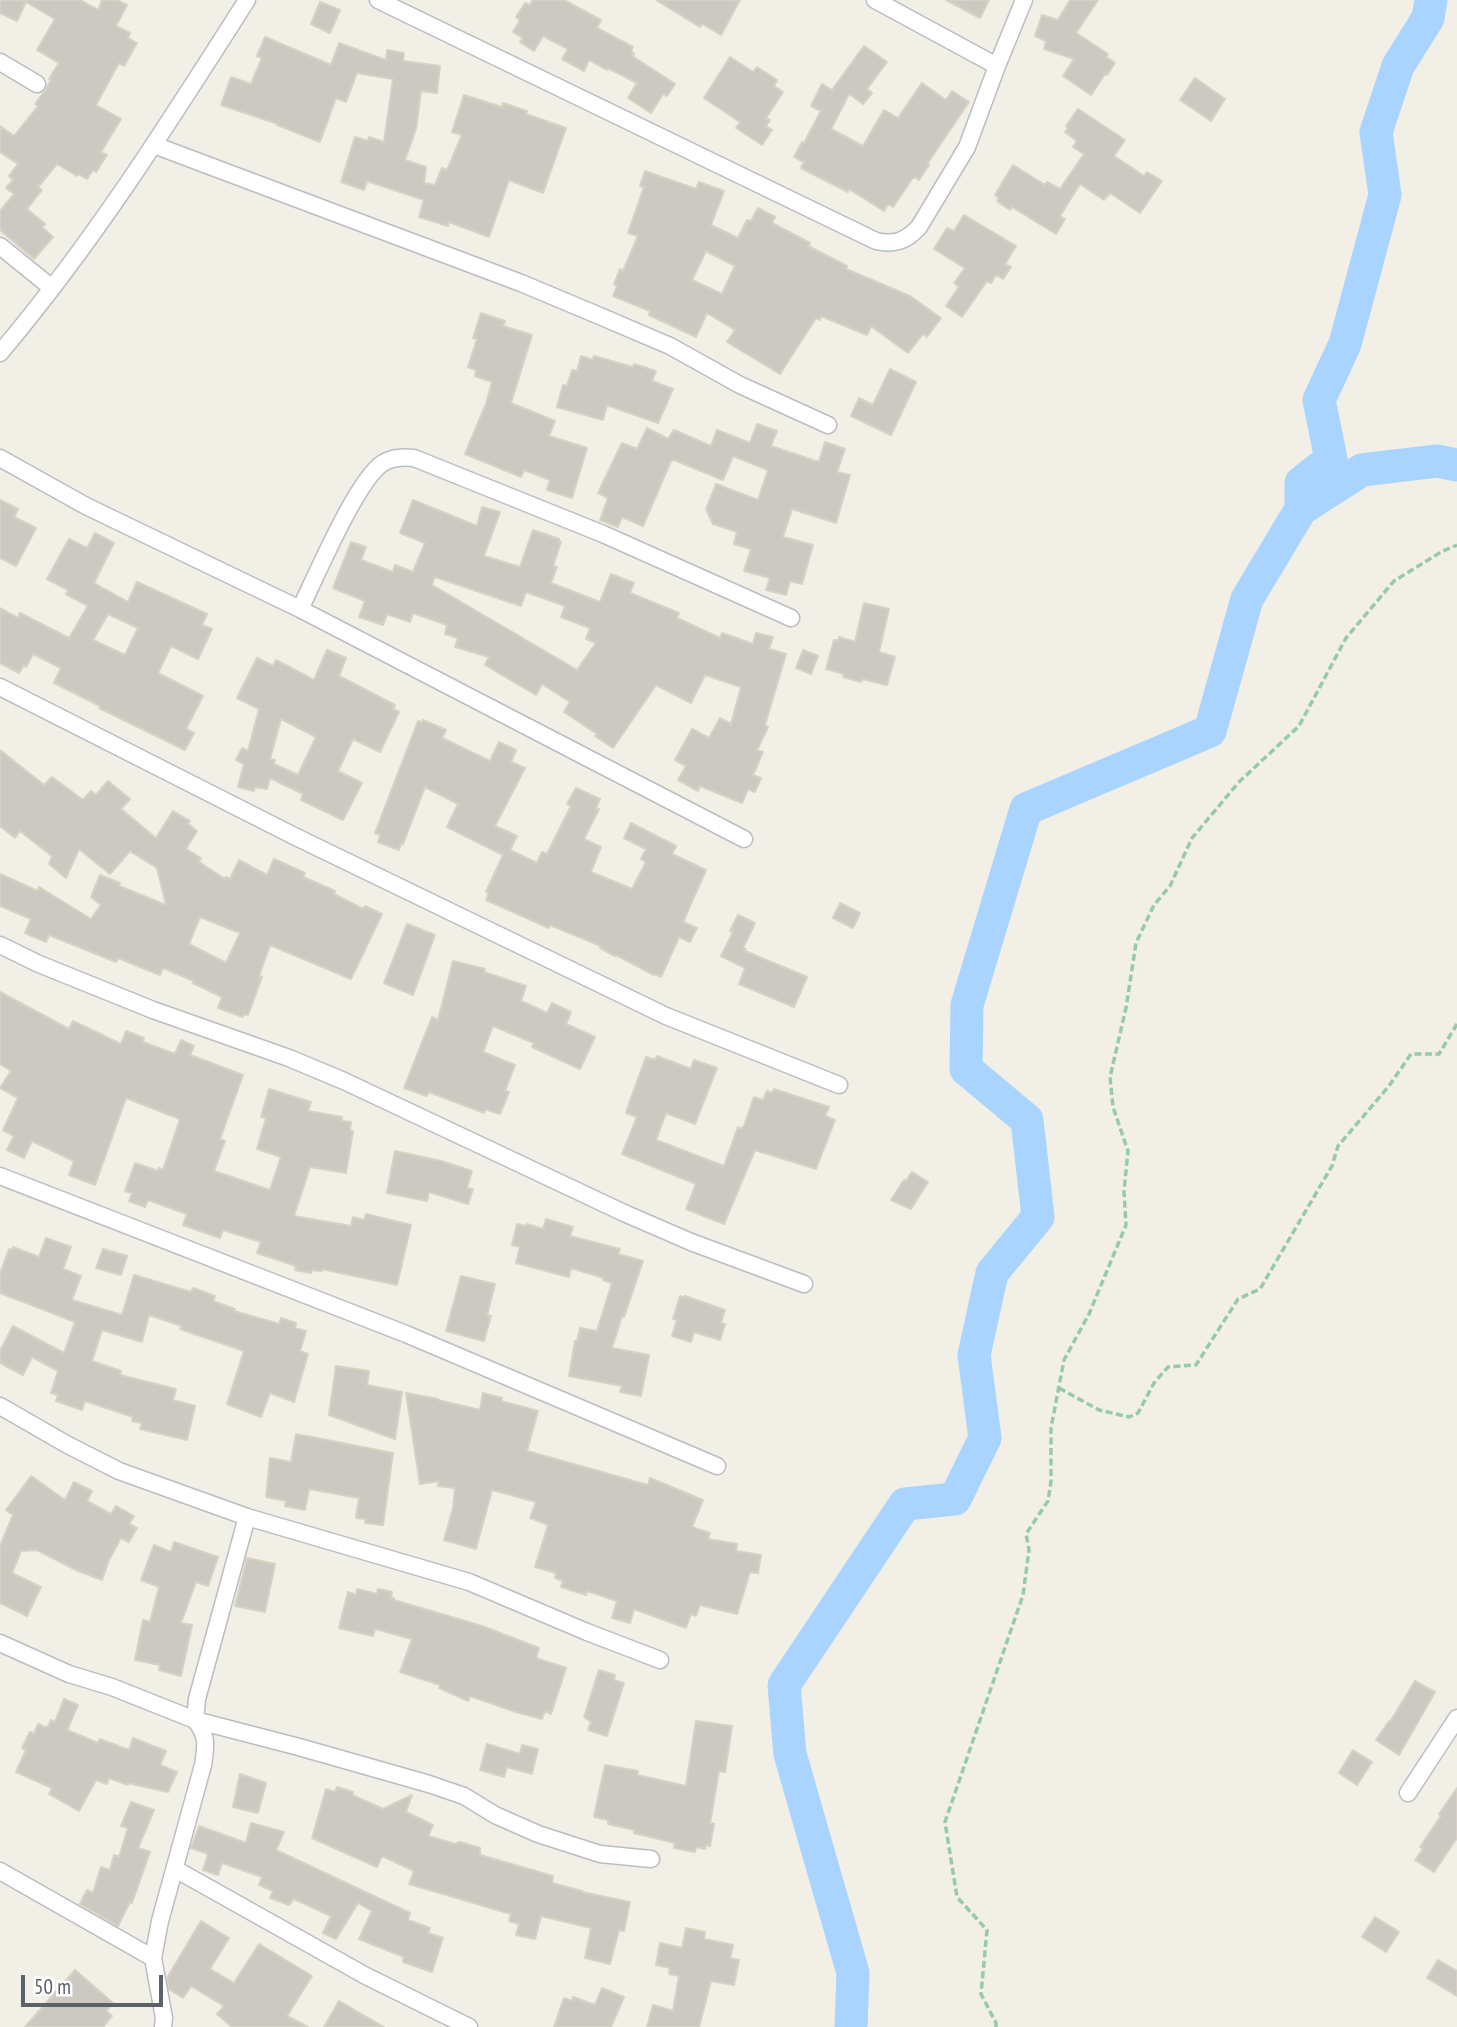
<!DOCTYPE html>
<html>
<head>
<meta charset="utf-8">
<style>
  body { margin:0 }
  #map { position:relative; width:1457px; height:2027px; overflow:hidden; background:#f1efe6; font-family:"PT Sans Narrow",sans-serif }
  canvas { display:block }
  .scale { position:absolute; left:21px; top:1975px; width:142px; height:32px; box-sizing:border-box; border:4px solid #5d6168; border-top:0; padding-left:9px; font-size:21px; line-height:24px; white-space:nowrap; color:#5d6168; -webkit-text-stroke:5px #fff; paint-order:stroke }
</style>
</head>
<body>
<div id="map">
<canvas width="1457" height="2027"></canvas>
<div class="scale">50 m</div>
</div>
<script>
const ctx = document.querySelector('canvas').getContext('2d');
ctx.lineJoin = 'round';
function trace(path, color, width, dash) {
  ctx.strokeStyle = color;
  ctx.lineWidth = width;
  ctx.lineCap = dash ? 'butt' : 'round';
  ctx.setLineDash(dash || []);
  ctx.stroke(path);
}
function fill(path, color) {
  ctx.fillStyle = color;
  ctx.fill(path, 'evenodd');
}
trace(new Path2D(`
  M 1301,509 L 1301,483 L 1331,459 L 1319,400 L 1345,344 L 1385,195 L 1376,132 L 1398,66 L 1428,18 L 1431,0
  M 851,2027 L 853,1973 L 790,1754 L 784,1685 L 905,1504 L 955,1499 L 985,1438 L 974,1355 L 992,1273 L 1038,1217 L 1027,1120 L 966,1069 L 967,1005 L 1026,809 L 1210,731 L 1247,599 L 1301,509 L 1362,470 L 1437,461 L 1457,465`), '#a8d4ff', 33);
const building = new Path2D(`
  M 0,0 L 80,0 L 98,10 L 102,0 L 117,0 L 127,5 L 116,26 L 130,33 L 128,38 L 137,43 L 124,66 L 119,63 L 96,105 L 121,119 L 101,152 L 107,155 L 96,172 L 93,170 L 87,179 L 78,174 L 77,176 L 57,164 L 38,187 L 42,190 L 27,209 L 45,224 L 42,227 L 53,237 L 34,259 L 0,230 L 0,211 L 14,194 L 6,188 L 13,180 L 9,176 L 18,164 L 0,152 L 0,126 L 14,136 L 38,106 L 35,104 L 46,89 L 51,80 L 49,79 L 59,63 L 37,50 L 55,19 L 26,2 L 17,21 L 0,13 Z
  M 533,0 L 564,0 L 601,20 L 597,28 L 633,47 L 631,51 L 634,54 L 632,56 L 675,84 L 667,96 L 663,94 L 651,113 L 628,98 L 637,83 L 608,68 L 607,70 L 589,60 L 584,71 L 562,59 L 568,49 L 543,36 L 534,51 L 520,42 L 523,38 L 513,32 L 520,20 L 516,17 L 525,3 L 530,5 Z
  M 656,0 L 740,0 L 721,35 L 702,24 L 700,27 Z
  M 946,0 L 989,0 L 980,18 Z
  M 1070,0 L 1098,0 L 1076,33 L 1108,54 L 1106,57 L 1115,63 L 1107,75 L 1105,74 L 1091,95 L 1063,76 L 1074,59 L 1044,49 L 1046,41 L 1035,36 L 1042,15 L 1058,20 Z
  M 320,2 L 340,10 L 330,33 L 311,24 Z
  M 265,37 L 331,65 L 339,43 L 386,60 L 387,50 L 404,53 L 403,61 L 440,66 L 437,93 L 421,91 L 416,129 L 405,160 L 426,167 L 424,183 L 435,185 L 442,168 L 447,170 L 462,135 L 452,132 L 464,95 L 502,107 L 503,103 L 527,111 L 526,114 L 566,128 L 543,193 L 509,180 L 489,237 L 449,222 L 448,226 L 419,217 L 424,200 L 367,181 L 364,190 L 341,182 L 355,137 L 368,141 L 369,137 L 384,142 L 393,79 L 357,73 L 346,102 L 336,98 L 320,142 L 277,125 L 278,124 L 221,105 L 231,77 L 251,84 L 262,58 L 257,56 Z
  M 864,46 L 887,62 L 867,89 L 872,93 L 863,104 L 849,94 L 831,129 L 863,146 L 884,110 L 898,118 L 922,83 L 946,100 L 952,91 L 969,102 L 927,164 L 929,165 L 919,180 L 915,177 L 912,179 L 893,207 L 888,204 L 884,211 L 849,189 L 848,192 L 801,168 L 804,162 L 794,157 L 802,142 L 804,143 L 821,111 L 811,106 L 822,84 L 832,90 Z
  M 730,57 L 753,72 L 757,67 L 777,80 L 774,86 L 783,92 L 766,118 L 770,120 L 766,126 L 772,130 L 762,145 L 736,128 L 740,122 L 704,98 Z
  M 1195,78 L 1225,99 L 1211,121 L 1180,100 Z
  M 1078,109 L 1125,140 L 1114,156 L 1144,176 L 1147,172 L 1162,181 L 1140,213 L 1110,193 L 1104,200 L 1080,184 L 1060,216 L 1065,219 L 1056,234 L 1012,207 L 1010,210 L 997,201 L 999,198 L 995,195 L 1013,165 L 1045,185 L 1047,182 L 1060,189 L 1084,154 L 1073,147 L 1077,141 L 1065,132 L 1068,128 L 1066,126 Z
  M 645,171 L 696,189 L 699,182 L 724,191 L 711,225 L 738,238 L 747,220 L 751,221 L 758,208 L 775,217 L 772,223 L 810,243 L 808,246 L 847,266 L 846,269 L 910,296 L 941,318 L 927,337 L 923,334 L 908,353 L 871,326 L 867,335 L 821,316 L 820,320 L 816,318 L 780,374 L 727,342 L 735,330 L 707,313 L 696,337 L 649,315 L 650,311 L 613,296 L 617,286 L 614,284 L 620,269 L 623,271 L 638,236 L 628,233 L 644,187 L 640,186 ZM 706,251 L 735,266 L 722,294 L 692,280 Z
  M 964,215 L 1016,246 L 1005,264 L 1011,267 L 1003,279 L 996,275 L 991,283 L 987,281 L 962,317 L 946,306 L 959,287 L 954,283 L 965,268 L 934,249 L 947,228 L 954,231 Z
  M 481,313 L 505,321 L 503,326 L 532,335 L 511,403 L 555,421 L 549,436 L 587,448 L 572,498 L 547,490 L 550,480 L 524,470 L 521,477 L 465,454 L 486,404 L 492,382 L 475,376 L 476,370 L 468,367 L 477,339 L 473,338 Z
  M 581,356 L 593,360 L 594,356 L 633,367 L 634,364 L 656,371 L 652,381 L 673,389 L 658,423 L 607,405 L 603,420 L 557,407 L 563,385 L 567,386 L 572,370 L 577,371 Z
  M 890,369 L 916,382 L 891,435 L 851,416 L 859,398 L 873,405 Z
  M 757,424 L 777,431 L 771,446 L 819,462 L 825,442 L 845,449 L 837,472 L 850,475 L 836,523 L 792,509 L 783,537 L 813,545 L 802,584 L 790,581 L 786,595 L 766,590 L 770,578 L 744,571 L 751,549 L 734,544 L 737,532 L 713,524 L 706,509 L 716,484 L 758,500 L 768,470 L 733,456 L 723,480 L 674,460 L 671,461 L 643,526 L 622,517 L 618,527 L 600,520 L 608,498 L 598,493 L 622,443 L 637,449 L 647,428 L 668,439 L 674,430 L 711,446 L 717,430 L 750,443 Z
  M 0,500 L 18,509 L 14,517 L 36,528 L 16,566 L 0,558 Z
  M 413,500 L 477,526 L 482,507 L 500,512 L 484,556 L 520,567 L 533,530 L 559,539 L 559,541 L 561,542 L 553,566 L 557,567 L 551,583 L 600,602 L 611,574 L 634,583 L 630,593 L 679,613 L 677,618 L 720,638 L 722,633 L 753,644 L 756,633 L 773,637 L 769,649 L 786,654 L 765,725 L 768,727 L 757,750 L 763,752 L 753,775 L 761,778 L 755,792 L 748,789 L 742,803 L 700,786 L 698,791 L 678,780 L 686,766 L 675,760 L 692,729 L 709,738 L 720,718 L 731,724 L 741,687 L 705,675 L 691,703 L 656,685 L 613,748 L 595,736 L 597,734 L 564,712 L 570,702 L 542,684 L 536,695 L 485,665 L 489,657 L 455,647 L 458,638 L 445,634 L 447,625 L 413,613 L 410,622 L 387,614 L 383,625 L 359,617 L 365,601 L 333,588 L 351,542 L 366,547 L 361,560 L 393,572 L 395,565 L 413,572 L 425,543 L 400,533 ZM 435,577 L 521,606 L 526,592 L 565,606 L 561,617 L 590,628 L 586,639 L 596,643 L 577,670 L 432,585 Z
  M 95,533 L 114,543 L 94,583 L 128,602 L 137,582 L 207,614 L 202,625 L 212,629 L 198,659 L 171,646 L 158,673 L 203,696 L 186,729 L 194,733 L 185,750 L 99,708 L 100,706 L 54,683 L 61,668 L 33,654 L 26,667 L 24,665 L 19,673 L 0,663 L 0,608 L 18,618 L 20,613 L 69,638 L 88,606 L 66,594 L 68,590 L 47,579 L 69,539 L 87,548 ZM 108,614 L 138,628 L 125,655 L 93,640 Z
  M 864,603 L 889,609 L 879,652 L 895,657 L 887,685 L 862,679 L 861,682 L 843,677 L 844,674 L 826,669 L 834,640 L 838,641 L 839,637 L 855,642 Z
  M 327,650 L 346,658 L 339,676 L 395,705 L 393,709 L 399,712 L 380,752 L 353,739 L 338,771 L 362,783 L 343,820 L 301,800 L 303,794 L 270,778 L 267,789 L 255,787 L 254,791 L 238,787 L 244,764 L 236,760 L 242,748 L 248,751 L 259,709 L 237,698 L 257,658 L 273,666 L 276,660 L 314,680 ZM 281,719 L 316,737 L 298,775 L 274,764 L 275,760 L 270,759 Z
  M 803,650 L 818,656 L 811,674 L 796,668 Z
  M 423,720 L 446,730 L 442,738 L 490,761 L 499,742 L 516,750 L 511,762 L 525,768 L 495,826 L 517,836 L 510,850 L 537,863 L 542,852 L 547,854 L 571,806 L 567,804 L 576,788 L 600,799 L 596,808 L 599,809 L 584,839 L 601,847 L 591,872 L 632,889 L 646,862 L 641,859 L 646,849 L 624,838 L 631,823 L 676,846 L 672,854 L 706,870 L 683,922 L 697,928 L 690,942 L 679,937 L 661,977 L 655,974 L 654,975 L 616,955 L 615,956 L 600,948 L 601,946 L 550,925 L 549,928 L 486,900 L 489,893 L 486,892 L 503,855 L 447,827 L 458,804 L 425,787 L 403,844 L 401,843 L 399,850 L 378,842 L 380,835 L 375,833 L 418,721 L 422,723 Z
  M 0,750 L 44,785 L 52,777 L 83,800 L 91,791 L 96,795 L 108,781 L 130,799 L 121,809 L 156,838 L 173,811 L 190,821 L 188,824 L 197,831 L 186,849 L 201,858 L 199,862 L 225,879 L 226,877 L 230,879 L 239,860 L 267,875 L 274,859 L 305,873 L 303,877 L 335,891 L 334,894 L 363,909 L 365,906 L 382,914 L 351,979 L 270,945 L 259,976 L 262,977 L 248,1015 L 244,1014 L 243,1017 L 218,1008 L 222,997 L 193,983 L 194,981 L 163,968 L 160,975 L 118,958 L 116,962 L 49,935 L 46,942 L 25,933 L 31,919 L 0,906 L 0,874 L 38,891 L 39,887 L 91,919 L 101,905 L 91,897 L 100,875 L 120,883 L 119,886 L 166,905 L 157,868 L 130,851 L 110,874 L 79,849 L 66,878 L 49,864 L 52,856 L 20,831 L 15,838 L 0,826 ZM 200,917 L 240,933 L 226,963 L 189,944 Z
  M 840,903 L 860,913 L 853,928 L 833,918 Z
  M 738,915 L 755,923 L 743,948 L 746,949 L 745,951 L 807,977 L 794,1007 L 739,984 L 745,968 L 721,956 L 733,932 L 730,931 Z
  M 407,924 L 435,935 L 413,995 L 384,983 Z
  M 453,961 L 485,969 L 484,972 L 526,986 L 521,1001 L 547,1013 L 552,1003 L 571,1012 L 566,1024 L 595,1037 L 580,1069 L 532,1047 L 534,1043 L 493,1026 L 483,1052 L 515,1065 L 505,1091 L 509,1092 L 500,1114 L 485,1109 L 484,1113 L 429,1092 L 427,1096 L 404,1088 L 432,1017 L 438,1020 Z
  M 0,992 L 69,1029 L 73,1021 L 121,1044 L 126,1031 L 144,1038 L 143,1042 L 175,1054 L 181,1040 L 194,1046 L 190,1055 L 243,1075 L 220,1139 L 225,1141 L 214,1171 L 270,1190 L 281,1157 L 257,1149 L 266,1118 L 261,1117 L 269,1089 L 311,1102 L 308,1111 L 342,1117 L 342,1121 L 351,1122 L 350,1131 L 353,1131 L 346,1173 L 310,1167 L 294,1216 L 351,1226 L 353,1217 L 364,1220 L 366,1214 L 411,1225 L 397,1285 L 322,1269 L 322,1271 L 312,1270 L 311,1273 L 295,1270 L 296,1266 L 257,1253 L 261,1242 L 223,1230 L 220,1238 L 183,1225 L 187,1214 L 148,1200 L 145,1207 L 129,1201 L 132,1193 L 125,1191 L 135,1163 L 158,1171 L 159,1168 L 163,1170 L 180,1119 L 126,1098 L 95,1185 L 69,1175 L 74,1161 L 32,1141 L 24,1158 L 7,1150 L 14,1136 L 3,1130 L 18,1098 L 0,1088 L 11,1071 L 0,1064 Z
  M 657,1056 L 691,1069 L 694,1060 L 717,1068 L 695,1124 L 666,1113 L 656,1140 L 724,1166 L 738,1127 L 741,1129 L 744,1126 L 754,1097 L 763,1100 L 767,1091 L 772,1093 L 774,1089 L 829,1107 L 825,1116 L 835,1120 L 816,1169 L 755,1150 L 724,1224 L 686,1209 L 696,1184 L 622,1154 L 637,1117 L 626,1113 L 631,1098 L 646,1057 L 655,1060 Z
  M 395,1151 L 441,1161 L 472,1171 L 467,1188 L 473,1189 L 468,1204 L 429,1192 L 427,1201 L 387,1193 Z
  M 912,1172 L 928,1182 L 911,1209 L 891,1200 L 904,1180 L 906,1181 Z
  M 546,1219 L 573,1227 L 570,1236 L 620,1249 L 618,1254 L 643,1261 L 624,1317 L 622,1316 L 612,1348 L 649,1355 L 641,1396 L 620,1392 L 622,1386 L 569,1376 L 575,1341 L 577,1341 L 580,1328 L 597,1331 L 612,1283 L 603,1280 L 604,1278 L 571,1268 L 569,1277 L 516,1263 L 520,1247 L 512,1245 L 517,1224 L 526,1226 L 527,1224 L 543,1229 Z
  M 46,1238 L 71,1247 L 63,1269 L 81,1276 L 72,1300 L 122,1315 L 134,1275 L 191,1292 L 193,1288 L 215,1296 L 213,1301 L 235,1309 L 234,1311 L 279,1324 L 281,1318 L 296,1323 L 295,1328 L 306,1331 L 300,1351 L 308,1354 L 294,1402 L 270,1393 L 261,1417 L 227,1404 L 244,1351 L 180,1329 L 182,1326 L 149,1315 L 142,1342 L 102,1330 L 92,1361 L 121,1371 L 120,1375 L 176,1389 L 173,1400 L 195,1406 L 187,1440 L 140,1429 L 142,1423 L 132,1421 L 133,1417 L 85,1401 L 82,1410 L 56,1401 L 58,1395 L 51,1393 L 58,1371 L 32,1357 L 23,1375 L 0,1363 L 0,1351 L 13,1326 L 64,1353 L 75,1322 L 0,1293 L 0,1274 L 9,1249 L 12,1250 L 13,1247 L 39,1257 Z
  M 103,1249 L 127,1256 L 121,1275 L 96,1268 Z
  M 461,1276 L 495,1284 L 487,1315 L 491,1316 L 484,1341 L 446,1331 Z
  M 680,1296 L 684,1298 L 685,1296 L 725,1310 L 721,1323 L 725,1324 L 720,1340 L 694,1332 L 691,1342 L 672,1336 L 677,1320 L 673,1319 Z
  M 336,1366 L 369,1371 L 367,1385 L 402,1392 L 395,1439 L 329,1415 Z
  M 406,1393 L 438,1399 L 438,1400 L 480,1410 L 483,1393 L 502,1398 L 501,1401 L 538,1411 L 527,1451 L 648,1485 L 650,1478 L 703,1500 L 692,1527 L 710,1533 L 708,1539 L 737,1544 L 736,1551 L 761,1555 L 758,1573 L 750,1572 L 737,1614 L 700,1605 L 696,1616 L 691,1614 L 686,1628 L 634,1609 L 630,1623 L 612,1618 L 617,1601 L 587,1591 L 586,1595 L 561,1587 L 563,1581 L 555,1578 L 556,1573 L 535,1567 L 548,1525 L 530,1518 L 536,1502 L 492,1490 L 476,1549 L 444,1540 L 453,1508 L 455,1488 L 438,1486 L 439,1481 L 420,1484 Z
  M 296,1434 L 393,1453 L 383,1525 L 365,1523 L 366,1519 L 356,1518 L 359,1498 L 309,1489 L 305,1510 L 285,1506 L 286,1501 L 266,1497 L 270,1458 L 291,1462 Z
  M 31,1476 L 65,1500 L 74,1482 L 92,1491 L 87,1501 L 111,1514 L 116,1506 L 134,1516 L 129,1524 L 137,1528 L 129,1542 L 121,1538 L 109,1560 L 102,1580 L 76,1570 L 37,1550 L 21,1551 L 12,1573 L 41,1587 L 27,1616 L 0,1603 L 0,1546 L 13,1515 L 6,1510 Z
  M 174,1542 L 218,1557 L 208,1586 L 196,1582 L 181,1623 L 192,1625 L 181,1676 L 159,1670 L 160,1665 L 135,1660 L 143,1620 L 150,1622 L 159,1587 L 141,1580 L 154,1545 L 171,1552 Z
  M 247,1558 L 275,1564 L 265,1612 L 235,1606 Z
  M 357,1589 L 377,1594 L 378,1589 L 392,1592 L 391,1598 L 394,1598 L 394,1600 L 482,1626 L 539,1648 L 536,1658 L 566,1668 L 551,1714 L 545,1711 L 542,1719 L 516,1712 L 470,1696 L 468,1701 L 439,1688 L 440,1685 L 400,1672 L 412,1639 L 375,1629 L 373,1636 L 339,1628 L 348,1592 L 356,1595 Z
  M 599,1670 L 615,1675 L 614,1680 L 624,1683 L 607,1736 L 588,1730 L 591,1722 L 584,1717 Z
  M 1415,1681 L 1435,1692 L 1399,1755 L 1376,1740 L 1389,1721 L 1390,1722 Z
  M 64,1699 L 78,1705 L 67,1730 L 98,1743 L 100,1739 L 129,1750 L 133,1738 L 166,1751 L 160,1765 L 177,1772 L 168,1792 L 128,1783 L 128,1785 L 109,1778 L 107,1784 L 96,1780 L 79,1811 L 49,1794 L 52,1788 L 16,1772 L 26,1750 L 22,1748 L 30,1732 L 34,1734 L 38,1724 L 47,1728 L 51,1720 L 55,1722 Z
  M 696,1721 L 732,1726 L 725,1772 L 719,1771 L 710,1823 L 714,1824 L 710,1846 L 706,1845 L 705,1849 L 696,1847 L 695,1852 L 674,1848 L 675,1843 L 634,1833 L 635,1830 L 608,1824 L 608,1820 L 594,1817 L 605,1765 L 638,1771 L 637,1775 L 686,1786 Z
  M 487,1744 L 520,1754 L 522,1745 L 538,1749 L 532,1774 L 507,1767 L 504,1777 L 480,1770 Z
  M 1353,1750 L 1372,1762 L 1357,1785 L 1339,1773 Z
  M 240,1774 L 266,1783 L 258,1813 L 233,1807 Z
  M 337,1787 L 353,1792 L 352,1795 L 383,1809 L 412,1795 L 406,1812 L 433,1825 L 428,1836 L 455,1844 L 460,1842 L 480,1848 L 480,1855 L 553,1876 L 552,1883 L 582,1891 L 582,1892 L 630,1902 L 624,1931 L 619,1930 L 610,1964 L 585,1958 L 591,1928 L 541,1916 L 535,1939 L 516,1935 L 519,1924 L 509,1921 L 511,1914 L 409,1884 L 414,1871 L 382,1856 L 377,1867 L 312,1838 L 326,1789 L 335,1792 Z
  M 1457,1788 L 1457,1838 L 1434,1872 L 1415,1860 L 1423,1849 L 1420,1847 L 1441,1816 L 1439,1814 Z
  M 131,1802 L 154,1810 L 138,1848 L 150,1852 L 132,1903 L 130,1902 L 118,1926 L 80,1904 L 87,1890 L 93,1893 L 101,1867 L 110,1870 L 114,1855 L 119,1857 L 128,1828 L 121,1826 Z
  M 251,1823 L 284,1832 L 276,1850 L 410,1913 L 408,1920 L 430,1928 L 428,1933 L 443,1938 L 432,1972 L 403,1962 L 404,1957 L 359,1939 L 372,1911 L 358,1903 L 336,1939 L 323,1933 L 331,1916 L 294,1899 L 289,1905 L 270,1898 L 273,1891 L 259,1885 L 262,1877 L 222,1863 L 218,1875 L 203,1870 L 208,1854 L 191,1848 L 199,1826 L 246,1843 Z
  M 1375,1917 L 1399,1932 L 1386,1952 L 1362,1937 Z
  M 201,1921 L 229,1938 L 210,1969 L 234,1983 L 259,1944 L 312,1976 L 287,2016 L 308,2027 L 232,2027 L 217,2014 L 224,2006 L 191,1986 L 183,1998 L 169,1989 L 167,1978 Z
  M 686,1928 L 705,1932 L 704,1939 L 733,1945 L 730,1958 L 739,1960 L 734,1985 L 711,1981 L 699,2027 L 647,2027 L 653,2005 L 673,2011 L 679,1976 L 669,1974 L 670,1968 L 656,1965 L 660,1943 L 682,1948 Z
  M 1438,1960 L 1457,1971 L 1457,1996 L 1427,1978 Z
  M 75,1970 L 113,2003 L 106,2011 L 112,2016 L 103,2027 L 25,2027 Z
  M 602,1988 L 624,1997 L 611,2027 L 554,2027 L 564,1998 L 572,2001 L 573,1997 L 595,2005 Z
  M 339,2001 L 384,2027 L 324,2027 Z`);
fill(building, '#ccc9c3');
trace(building, '#d6d2c3', 2);
const minor = new Path2D(`
  M 378,0 L 876,241 C 895,245 906,241 919,227 L 967,147 L 997,66 L 875,0
  M 0,62 L 37,84
  M 997,66 L 1024,0
  M 154,145 L 521,283 L 595,314 L 670,346 L 740,385 L 828,425
  M 0,246 L 52,288
  M 0,353 C 93,243 170,121 247,0
  M 0,458 L 86,506 L 300,609 L 744,839
  M 300,609 C 315,579 357,479 383,463 C 393,457 403,457 414,458 L 603,534 L 791,618
  M 0,687 L 294,836 L 666,1016 L 839,1085
  M 0,945 L 39,964 L 153,1010 L 289,1058 L 344,1081 L 624,1213 L 691,1242 L 804,1284
  M 0,1176 L 406,1334 L 717,1466
  M 0,1406 L 66,1444 L 119,1471 L 247,1517 L 469,1582 L 587,1632 L 660,1660
  M 0,1643 L 69,1674 L 112,1687 L 195,1720 L 299,1747 L 429,1784 L 464,1796 L 495,1815 L 538,1834 L 600,1854 L 651,1859
  M 1408,1793 L 1457,1718
  M 175,1869 L 366,1976 L 469,2027
  M 0,1871 L 153,1958
  M 163,2027 L 164,2018 L 153,1958 L 160,1921 L 203,1765 C 206,1746 208,1736 195,1720 L 197,1699 L 247,1517`);
trace(minor, '#babdc2', 19);
trace(new Path2D(`
  M 1059,1388 L 1099,1410 L 1129,1417 L 1138,1413 L 1154,1383 L 1168,1367 L 1196,1365 L 1238,1299 L 1260,1289 L 1332,1166 L 1338,1146 L 1389,1086 L 1411,1054 L 1439,1054 L 1457,1024
  M 996,2027 L 996,2023 L 981,1994 L 987,1930 L 957,1897 L 945,1822 L 1023,1595 L 1029,1550 L 1026,1534 L 1048,1501 L 1051,1481 L 1051,1428 L 1064,1360 L 1089,1314 L 1126,1225 L 1124,1191 L 1128,1151 L 1113,1107 L 1110,1077 L 1126,1008 L 1136,943 L 1154,905 L 1170,886 L 1192,838 L 1239,782 L 1299,726 L 1346,638 L 1394,581 L 1441,552 L 1457,545`), '#97caa9', 3.5, [7, 3.5]);
trace(minor, '#fff', 16);
</script>
</body>
</html>
